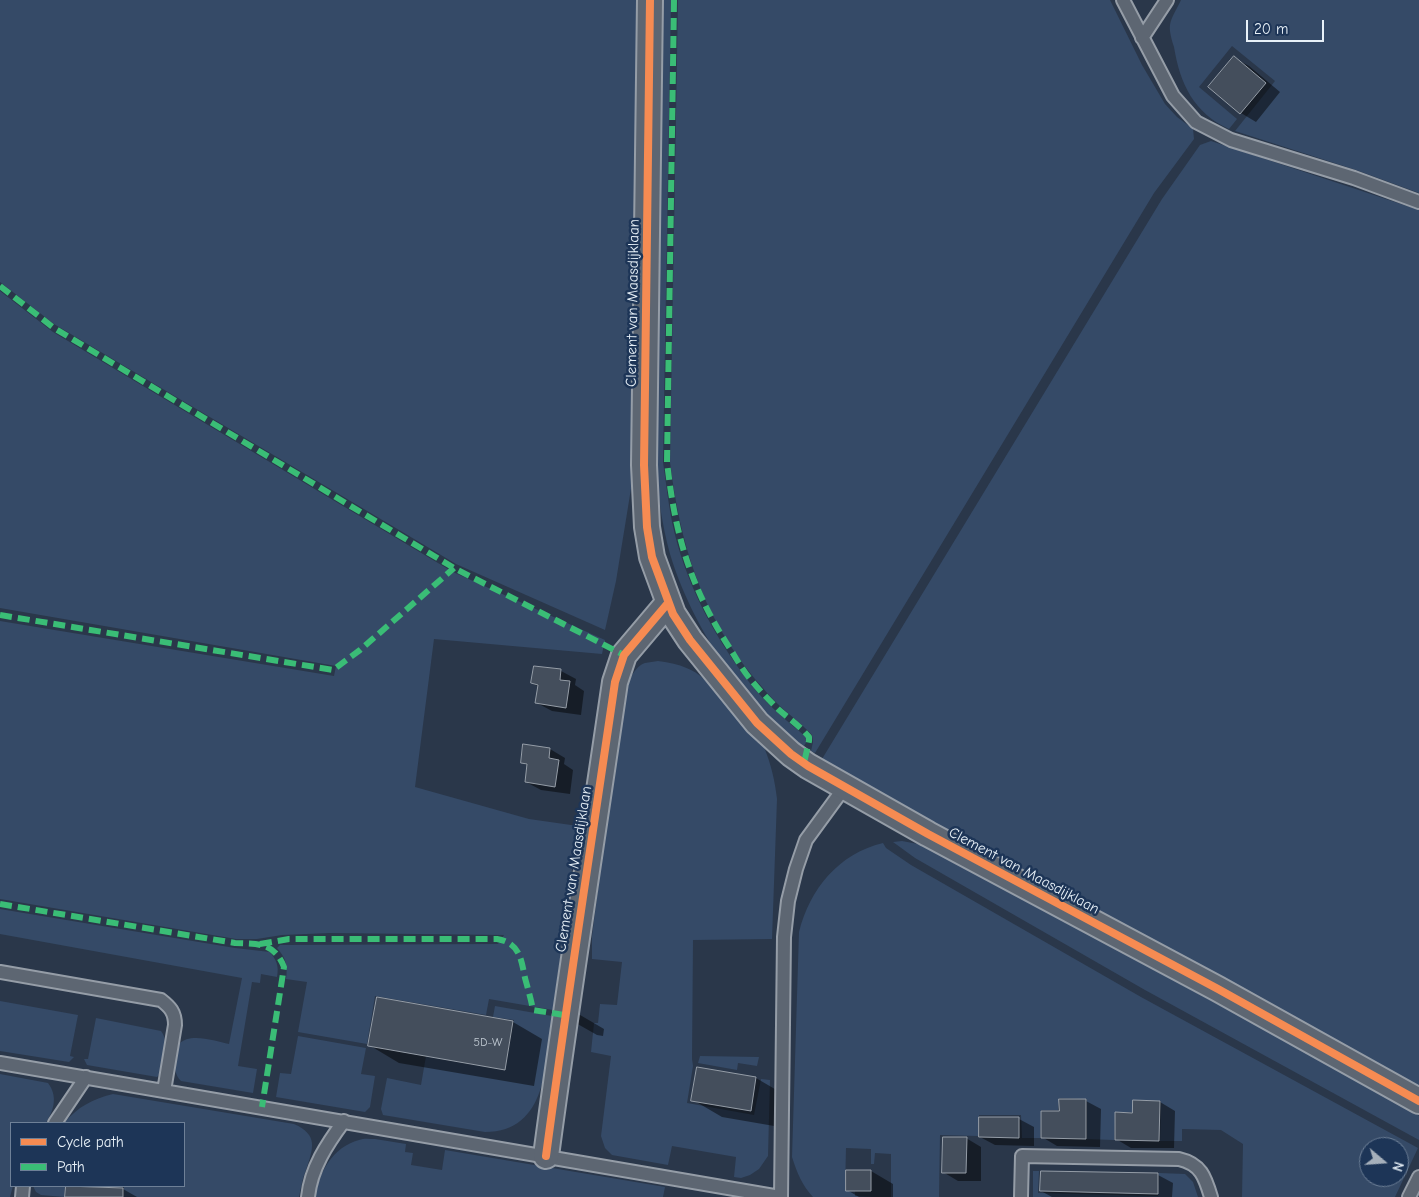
<!DOCTYPE html>
<html>
<head>
<meta charset="utf-8">
<style>
  body { margin:0 }
  #map { position:relative; width:1419px; height:1197px; overflow:hidden; background:#2a374a; font-family:"Comic Neue",sans-serif }
  canvas { display:block }
  .legend { position:absolute; left:10px; top:1122px; width:175px; height:65px; box-sizing:border-box; background:#1d3557; border:1px solid #6e8097; margin:0; padding:6px 9px; list-style:none; font-size:15px; color:#e8f1f8 }
  .legend li { display:flex; align-items:center; gap:10px; height:25px }
  .legend b { width:25px; border:1px solid #6e8097 }
  .north { position:absolute; left:1359px; top:1137px; width:50px; height:50px; box-sizing:border-box; background:#1d3557; border:1px solid #6e8097; border-radius:50%; rotate:108deg; font-size:14px; font-weight:700; line-height:20px; text-align:center; color:#e8f1f8 }
  .north::after { content:''; display:block; margin:auto; width:18px; height:22px; background:#a6b0bb; clip-path:polygon(50% 0,100% 100%,50% 72%,0 100%) }
  .scale { position:absolute; left:1246px; top:20px; width:78px; height:22px; box-sizing:border-box; border:2px solid #e8f1f8; border-top:0; padding-left:6px; font-size:15px; line-height:18px; white-space:nowrap; color:#e8f1f8; -webkit-text-stroke:4px #1d3557; paint-order:stroke }
</style>
</head>
<body>
<div id="map">
<canvas width="1419" height="1197"></canvas>
<ul class="legend">
<li><b style="height:6px;background:#f68b52"></b>Cycle path</li>
<li><b style="height:6px;background:#3abd76"></b>Path</li>
</ul>
<div class="north">N</div>
<div class="scale">20 m</div>
</div>
<script>
const ctx = document.querySelector('canvas').getContext('2d');
ctx.lineJoin = 'round';
function fill(path, color) {
  ctx.fillStyle = color;
  ctx.fill(path, 'evenodd');
}
function trace(path, color, width, dash) {
  ctx.strokeStyle = color;
  ctx.lineWidth = width;
  ctx.lineCap = dash ? 'butt' : 'round';
  ctx.setLineDash(dash || []);
  ctx.stroke(path);
}
function write(font, color, halo, rows, align = 'center') {
  ctx.font = font + ' "Comic Neue",sans-serif';
  ctx.lineWidth = 5;
  ctx.setLineDash([]);
  ctx.textBaseline = 'middle';
  ctx.strokeStyle = halo;
  ctx.fillStyle = color;
  for (const [text, x, y, turn = 0] of rows) {
    ctx.save();
    ctx.translate(x, y);
    ctx.rotate((+turn || 0) * Math.PI / 180);
    ctx.textAlign = isNaN(turn) ? turn : align;
    if (halo) ctx.strokeText(text, 0, 0);
    ctx.fillText(text, 0, 0);
    ctx.restore();
  }
}
fill(new Path2D(`
  M 0,0 L 639,0 L 635,464 L 616,581 L 605,630 L 456,564 L 54,324 L 0,282 Z
  M 661,0 L 671,0 L 663,462 C 666,482 668,502 672,522 C 684,580 713,635 749,682 C 765,703 786,720 806,737 L 807,741 L 804,746 C 743,706 691,624 670,554 C 662,525 658,494 655,464 Z
  M 678,0 L 1110,0 L 1142,65 L 1165,104 L 1177,117 L 1193,129 L 1194,139 L 1154,193 L 815,753 L 811,751 L 813,742 L 812,735 C 803,725 791,716 781,707 C 772,699 763,688 755,679 C 701,614 680,543 670,462 Z
  M 1181,0 L 1419,0 L 1419,193 L 1356,170 L 1235,131 L 1275,81 L 1232,46 L 1199,87 L 1237,119 L 1229,129 C 1194,113 1180,84 1174,47 C 1172,41 1169,31 1170,25 C 1171,17 1178,7 1181,0 Z
  M 1211,141 L 1419,210 L 1419,1086 L 932,823 L 844,773 L 822,759 L 1162,199 L 1200,145 Z
  M 0,291 L 53,332 L 453,572 L 605,640 L 602,654 L 434,639 L 415,787 L 529,819 L 578,826 L 553,1010 L 489,999 L 486,1015 L 375,996 L 367,1044 L 298,1032 L 307,982 L 286,979 C 288,966 286,958 277,948 L 280,945 L 498,944 L 504,935 L 330,933 L 282,935 L 257,939 L 236,939 L 0,899 L 0,621 L 334,676 L 336,666 L 0,608 Z
  M 658,661 C 705,667 707,684 735,716 C 744,726 758,736 764,747 C 771,764 775,781 777,799 L 772,939 L 693,940 L 692,1059 L 693,1066 L 687,1103 L 754,1115 L 761,1079 L 770,1080 L 768,1156 L 759,1169 L 750,1175 L 741,1178 L 734,1177 L 736,1157 L 672,1146 L 668,1165 L 612,1155 L 605,1148 L 601,1136 L 611,1056 L 591,1052 L 594,1023 L 598,1023 L 600,1004 L 617,1005 L 622,962 L 592,959 L 592,936 L 622,702 C 626,689 631,668 645,663 C 649,662 654,662 658,661 Z
  M 902,841 L 923,845 L 1415,1111 L 1419,1116 L 1419,1140 L 1145,990 L 915,858 L 893,842 Z
  M 883,843 L 886,848 L 911,865 L 1141,997 L 1418,1148 L 1395,1197 L 1242,1197 L 1243,1144 L 1221,1130 L 1182,1129 L 1182,1141 L 1160,1141 L 1161,1101 L 1132,1100 L 1132,1112 L 1115,1112 L 1114,1140 L 1087,1139 L 1087,1099 L 1059,1098 L 1058,1110 L 1041,1110 L 1040,1138 L 1022,1138 L 1021,1115 L 979,1115 L 978,1136 L 940,1135 L 939,1197 L 891,1197 L 891,1154 L 875,1153 L 874,1164 L 871,1164 L 871,1149 L 846,1148 L 845,1191 L 855,1191 L 855,1196 L 874,1197 L 813,1197 C 802,1185 797,1173 792,1157 L 799,932 C 810,889 838,854 883,843 ZM 1369,1147 L 1399,1147 L 1399,1177 L 1369,1177 Z
  M 0,909 L 235,948 L 270,952 C 277,961 279,966 277,977 L 261,974 L 260,983 L 252,982 L 238,1066 L 257,1069 L 253,1093 L 181,1081 C 175,1075 174,1067 175,1059 C 176,1055 176,1048 179,1044 C 190,1032 215,1041 229,1044 L 242,978 L 0,934 Z
  M 0,1001 L 78,1015 L 70,1056 L 74,1057 L 69,1062 L 0,1051 Z
  M 495,1006 L 552,1016 C 546,1062 548,1132 485,1132 L 383,1115 L 381,1109 L 387,1078 L 421,1085 L 426,1056 L 505,1070 L 514,1020 L 493,1017 Z
  M 96,1018 L 161,1031 C 170,1042 162,1061 160,1074 L 157,1077 L 87,1065 L 84,1059 L 88,1059 Z
  M 298,1036 L 366,1048 L 361,1074 L 375,1076 L 370,1107 L 365,1112 L 276,1097 L 280,1073 L 291,1074 Z
  M 700,1056 L 759,1057 L 757,1066 L 738,1063 L 737,1070 L 698,1063 Z
  M 0,1074 L 48,1083 C 58,1096 54,1110 46,1123 L 11,1123 L 11,1186 L 13,1186 L 10,1197 L 0,1197 Z
  M 113,1094 L 294,1124 C 319,1135 313,1149 306,1170 C 302,1179 301,1188 299,1197 L 124,1197 L 124,1186 L 102,1186 L 184,1186 L 184,1123 L 64,1123 C 78,1107 92,1099 113,1094 Z
  M 375,1139 L 406,1144 L 405,1152 L 413,1153 L 411,1165 L 442,1170 L 445,1150 L 665,1187 L 663,1197 L 315,1197 C 319,1172 333,1147 359,1140 C 364,1138 370,1139 375,1139 Z
  M 1033,1171 L 1039,1171 L 1038,1193 L 1158,1196 L 1159,1173 L 1185,1174 L 1193,1182 L 1198,1197 L 1033,1197 Z
  M 33,1186 L 65,1186 L 64,1197 L 41,1195 L 36,1192 Z`), '#354a67');
fill(new Path2D(`
  M 1234,58 L 1249,66 L 1280,92 L 1256,122 L 1241,113 L 1210,87 Z
  M 561,671 L 576,679 L 575,685 L 584,691 L 581,715 L 552,711 L 537,703 L 539,687 L 532,683 Z
  M 524,746 L 550,749 L 565,758 L 564,764 L 573,770 L 570,794 L 541,790 L 526,782 L 528,766 L 522,762 Z
  M 378,999 L 513,1022 L 542,1039 L 534,1086 L 399,1063 L 369,1045 Z
  M 575,1012 L 604,1029 L 603,1036 L 597,1035 L 567,1018 Z
  M 756,1078 L 785,1095 L 780,1127 L 722,1117 L 693,1100 Z
  M 1086,1101 L 1101,1109 L 1100,1147 L 1057,1146 L 1042,1137 L 1060,1112 Z
  M 1160,1102 L 1175,1111 L 1174,1148 L 1131,1148 L 1116,1139 L 1134,1114 Z
  M 1019,1119 L 1034,1127 L 1034,1146 L 995,1145 L 980,1137 Z
  M 966,1138 L 981,1147 L 981,1181 L 958,1181 L 943,1172 Z
  M 871,1171 L 893,1184 L 893,1197 L 859,1197 L 847,1190 Z
  M 1158,1175 L 1173,1183 L 1172,1197 L 1052,1197 L 1041,1191 Z
  M 123,1189 L 137,1197 L 66,1197 Z`), '#0007');
const building = new Path2D(`
  M 1234,56 L 1266,83 L 1240,114 L 1208,87 Z
  M 534,666 L 561,669 L 560,680 L 570,681 L 566,708 L 535,703 L 538,685 L 531,683 Z
  M 523,744 L 550,748 L 549,758 L 559,760 L 555,787 L 525,782 L 527,764 L 521,763 Z
  M 377,997 L 513,1021 L 505,1070 L 368,1046 Z
  M 697,1067 L 756,1077 L 751,1111 L 691,1101 Z
  M 1059,1099 L 1086,1099 L 1086,1139 L 1041,1138 L 1041,1111 L 1059,1111 Z
  M 1133,1100 L 1160,1101 L 1159,1141 L 1115,1140 L 1115,1112 L 1132,1113 Z
  M 979,1117 L 1019,1117 L 1019,1138 L 979,1137 Z
  M 943,1137 L 967,1137 L 966,1173 L 942,1173 Z
  M 846,1170 L 871,1170 L 871,1191 L 846,1191 Z
  M 1041,1171 L 1158,1173 L 1158,1194 L 1040,1191 Z
  M 66,1186 L 123,1188 L 123,1197 L 65,1197 Z`);
fill(building, '#444e5c');
trace(building, '#959da7', 1);
const service = new Path2D(`
  M 1123,0 L 1173,96 L 1196,122 L 1231,140 L 1354,178 L 1419,202
  M 1142,38 L 1167,0
  M 0,972 L 161,1000 C 170,1007 175,1012 175,1025 L 164,1091
  M 0,1063 L 780,1197
  M 55,1123 L 86,1077
  M 22,1197 L 23,1186
  M 308,1197 C 311,1168 327,1144 344,1121
  M 781,1197 L 784,937 L 788,901 L 796,869 L 806,840 L 844,788
  M 1021,1197 L 1022,1156 L 1179,1159 C 1201,1164 1205,1177 1211,1197
  M 1409,1197 L 1419,1177`);
const minor = new Path2D(`
  M 650,0 L 644,465 L 647,527 L 652,557 L 673,614 L 690,640 L 757,723 L 791,754 L 808,766 L 928,834 L 1218,989 L 1419,1101
  M 546,1156 C 567,998 592,840 615,682 L 624,655 L 668,603`);
trace(service, '#959da7', 16);
trace(minor, '#959da7', 28);
trace(service, '#5d6672', 12);
trace(minor, '#5d6672', 24);
trace(new Path2D(`
  M 674,0 L 667,462 C 675,533 689,585 729,647 C 736,658 743,671 752,681 C 760,691 769,700 778,709 C 788,718 800,726 809,737 L 809,741 L 804,763
  M 0,286 L 54,328 L 454,568 L 624,655
  M 0,615 L 333,670 L 360,650 L 454,568
  M 0,904 L 235,943 C 258,944 274,942 284,967 L 262,1107
  M 260,944 L 289,939 L 497,939 C 520,943 521,959 525,978 C 528,989 531,999 533,1010 L 564,1015`), '#3abd76', 6, [12, 6]);
trace(new Path2D(`
  M 650,0 L 644,465 L 647,527 L 652,557 L 673,614 L 690,640 L 757,723 L 791,754 L 808,766 L 928,834 L 1218,989 L 1419,1101
  M 546,1156 C 567,998 592,840 615,682 L 624,655 L 668,603`), '#f68b52', 8);
write('12px', '#bfc8d1', null, [
  ["5D-W",488,1043]
]);
write('15px', '#e8f1f8', '#1d3557', [
  ["Clement van Maasdijklaan",633,303,-89],
  ["Clement van Maasdijklaan",574,869,-81],
  ["Clement van Maasdijklaan",1024,871,28]
]);
</script>
</body>
</html>
